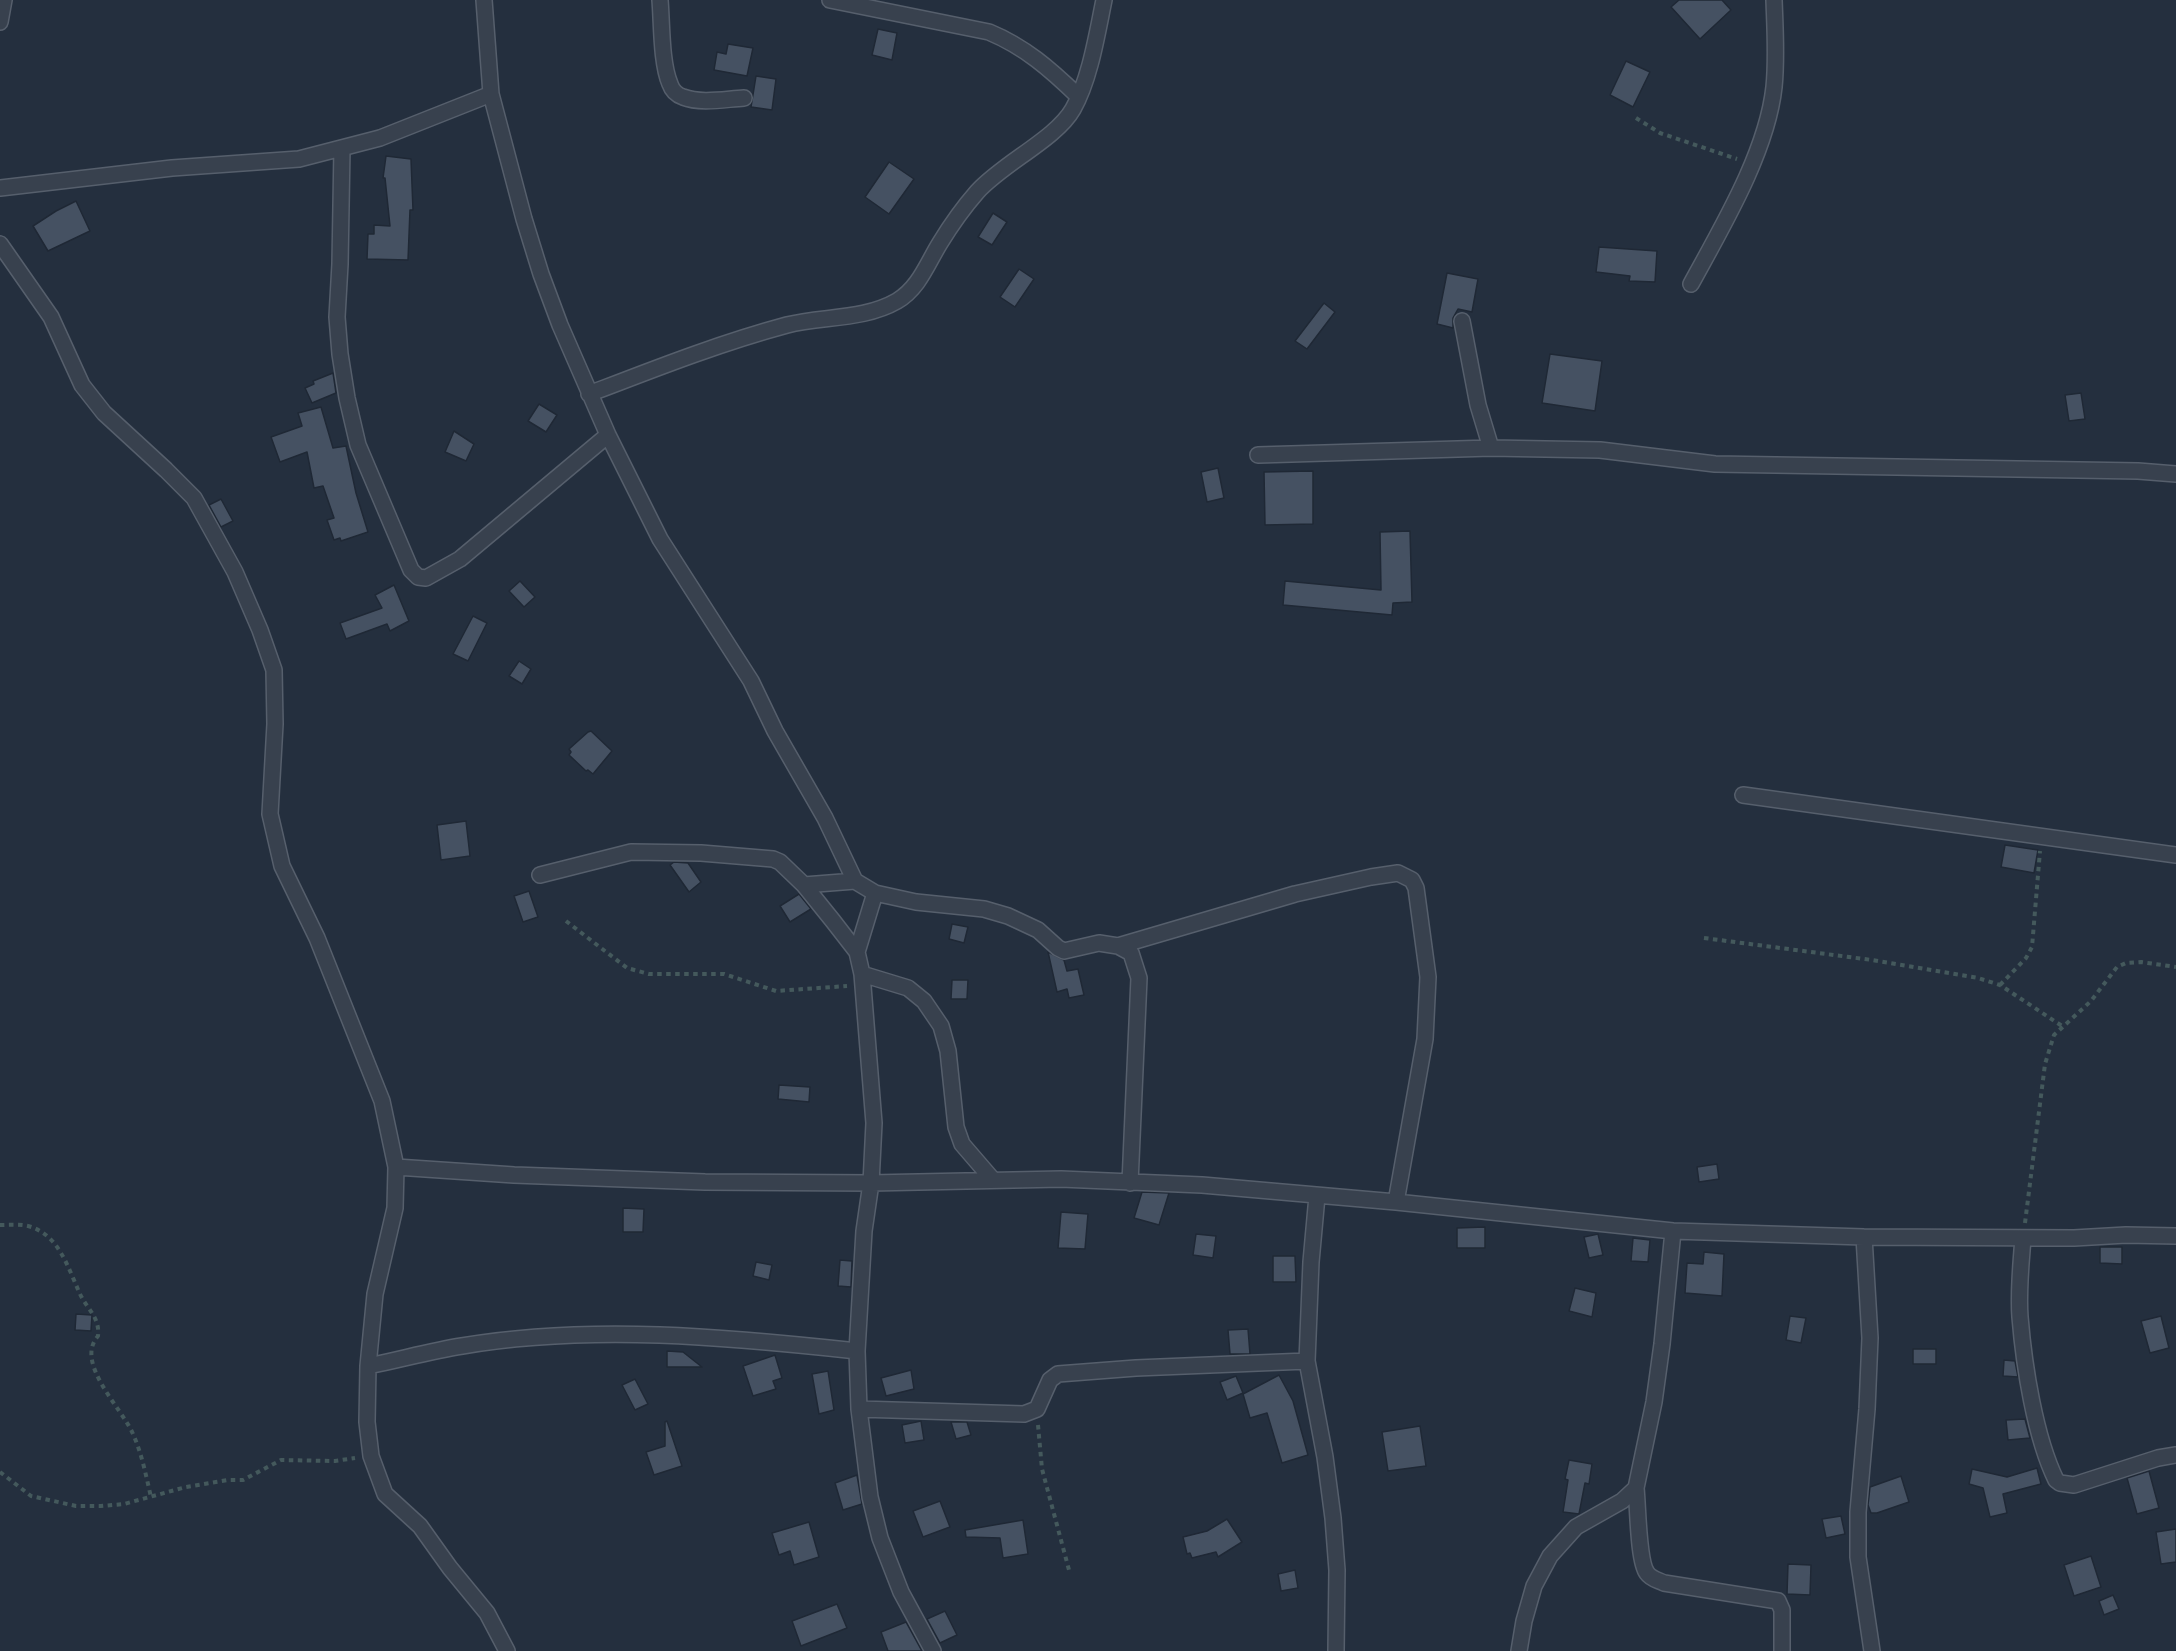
<!DOCTYPE html>
<html>
<head>
<meta charset="utf-8">
<style>
  body { margin:0 }
  canvas { display:block; background:#242f3e }
</style>
</head>
<body>
<canvas width="2176" height="1651"></canvas>
<script>
const ctx = document.querySelector('canvas').getContext('2d');
ctx.lineJoin = 'round';
function fill(path, color) {
  ctx.fillStyle = color;
  ctx.fill(path, 'evenodd');
}
function trace(path, color, width, dash) {
  ctx.strokeStyle = color;
  ctx.lineWidth = width;
  ctx.lineCap = dash ? 'butt' : 'round';
  ctx.setLineDash(dash || []);
  ctx.stroke(path);
}
const building = new Path2D(`
  M 1679,0 L 1722,0 L 1731,10 L 1700,39 L 1671,7 Z
  M 878,29 L 897,33 L 892,60 L 872,55 Z
  M 728,44 L 753,48 L 747,76 L 714,70 L 717,52 L 726,54 Z
  M 1626,61 L 1650,72 L 1633,107 L 1610,95 Z
  M 756,76 L 776,79 L 772,110 L 751,107 Z
  M 386,156 L 411,159 L 413,210 L 410,210 L 408,260 L 367,259 L 368,234 L 374,234 L 374,225 L 390,226 L 385,178 L 383,178 Z
  M 889,162 L 914,179 L 889,214 L 865,197 Z
  M 76,201 L 90,231 L 48,251 L 33,226 L 56,211 Z
  M 993,213 L 1007,222 L 992,245 L 978,237 Z
  M 1599,247 L 1657,251 L 1655,282 L 1629,281 L 1630,276 L 1596,272 Z
  M 1019,269 L 1034,279 L 1015,307 L 1000,297 Z
  M 1447,273 L 1478,279 L 1472,312 L 1458,309 L 1453,318 L 1453,328 L 1437,324 Z
  M 1324,303 L 1335,312 L 1307,349 L 1295,341 Z
  M 1550,354 L 1602,361 L 1595,411 L 1542,403 Z
  M 333,373 L 336,393 L 312,403 L 305,388 L 314,384 L 313,381 Z
  M 2081,393 L 2085,419 L 2069,421 L 2065,395 Z
  M 539,404 L 557,415 L 546,432 L 528,421 Z
  M 321,407 L 333,448 L 346,446 L 356,493 L 368,532 L 341,541 L 340,538 L 334,540 L 327,520 L 334,518 L 323,486 L 314,488 L 307,452 L 280,462 L 271,437 L 302,426 L 298,413 Z
  M 454,431 L 474,444 L 466,461 L 445,452 Z
  M 1218,468 L 1224,498 L 1207,502 L 1201,472 Z
  M 1313,471 L 1313,524 L 1265,525 L 1264,472 Z
  M 221,499 L 233,521 L 221,527 L 209,505 Z
  M 1410,531 L 1412,602 L 1393,603 L 1392,615 L 1283,605 L 1285,581 L 1381,590 L 1380,532 Z
  M 520,581 L 535,597 L 524,607 L 509,591 Z
  M 394,585 L 409,621 L 390,631 L 387,624 L 346,639 L 340,623 L 382,608 L 375,595 Z
  M 473,616 L 487,623 L 468,661 L 453,654 Z
  M 519,661 L 531,669 L 522,684 L 509,676 Z
  M 591,731 L 612,751 L 593,774 L 588,770 L 586,771 L 569,755 L 571,752 L 569,749 L 588,732 Z
  M 466,821 L 470,856 L 441,860 L 437,825 Z
  M 2005,845 L 2038,850 L 2034,873 L 2001,867 Z
  M 674,862 L 688,863 L 701,882 L 689,892 L 670,865 Z
  M 529,891 L 538,917 L 523,922 L 514,896 Z
  M 799,894 L 811,909 L 790,922 L 780,906 Z
  M 952,924 L 968,927 L 964,943 L 949,939 Z
  M 1048,952 L 1064,960 L 1067,971 L 1078,969 L 1084,995 L 1069,998 L 1067,989 L 1057,992 Z
  M 952,980 L 968,980 L 967,999 L 951,999 Z
  M 779,1085 L 810,1087 L 809,1102 L 778,1099 Z
  M 1717,1164 L 1719,1179 L 1699,1182 L 1697,1167 Z
  M 1142,1192 L 1169,1193 L 1159,1225 L 1134,1218 Z
  M 623,1208 L 644,1209 L 643,1232 L 623,1232 Z
  M 1061,1212 L 1088,1214 L 1085,1249 L 1058,1248 Z
  M 1485,1227 L 1485,1248 L 1457,1248 L 1457,1228 Z
  M 1196,1234 L 1216,1236 L 1213,1258 L 1193,1255 Z
  M 1598,1234 L 1603,1255 L 1589,1258 L 1584,1237 Z
  M 1633,1238 L 1650,1240 L 1648,1262 L 1631,1261 Z
  M 2100,1247 L 2122,1247 L 2122,1264 L 2100,1263 Z
  M 1704,1252 L 1724,1254 L 1722,1296 L 1685,1293 L 1687,1263 L 1703,1264 Z
  M 1273,1256 L 1295,1256 L 1296,1282 L 1273,1282 Z
  M 840,1260 L 852,1261 L 851,1287 L 838,1286 Z
  M 756,1262 L 772,1265 L 769,1280 L 753,1276 Z
  M 1575,1288 L 1596,1293 L 1592,1317 L 1569,1311 Z
  M 76,1314 L 92,1315 L 91,1331 L 75,1330 Z
  M 1790,1316 L 1806,1318 L 1801,1343 L 1786,1340 Z
  M 2161,1316 L 2169,1348 L 2150,1353 L 2141,1321 Z
  M 1248,1329 L 1250,1354 L 1230,1354 L 1228,1330 Z
  M 1913,1349 L 1936,1349 L 1936,1364 L 1913,1364 Z
  M 667,1351 L 683,1352 L 702,1367 L 667,1367 Z
  M 775,1355 L 782,1378 L 773,1381 L 776,1389 L 753,1396 L 743,1366 Z
  M 2004,1360 L 2015,1361 L 2018,1377 L 2003,1376 Z
  M 911,1370 L 914,1389 L 886,1396 L 881,1378 Z
  M 828,1371 L 834,1410 L 819,1414 L 812,1374 Z
  M 1279,1375 L 1293,1401 L 1308,1455 L 1282,1463 L 1267,1413 L 1250,1418 L 1243,1394 Z
  M 1236,1376 L 1243,1393 L 1227,1400 L 1220,1382 Z
  M 635,1379 L 648,1404 L 635,1410 L 622,1385 Z
  M 2025,1419 L 2030,1438 L 2008,1440 L 2006,1420 Z
  M 667,1421 L 682,1466 L 654,1475 L 646,1452 L 665,1446 L 665,1422 Z
  M 921,1421 L 924,1440 L 905,1443 L 902,1425 Z
  M 951,1422 L 967,1422 L 971,1435 L 956,1439 Z
  M 1420,1426 L 1426,1466 L 1388,1471 L 1382,1432 Z
  M 1569,1460 L 1592,1464 L 1589,1484 L 1585,1483 L 1579,1514 L 1563,1512 L 1568,1480 L 1565,1479 Z
  M 2037,1468 L 2041,1484 L 2003,1494 L 2007,1513 L 1990,1517 L 1983,1488 L 1969,1484 L 1972,1469 L 2007,1477 Z
  M 2149,1471 L 2159,1508 L 2137,1514 L 2127,1478 Z
  M 857,1475 L 862,1504 L 843,1510 L 835,1483 Z
  M 1901,1476 L 1909,1502 L 1877,1513 L 1871,1513 L 1868,1505 L 1870,1487 Z
  M 940,1501 L 950,1527 L 923,1537 L 913,1511 Z
  M 1841,1516 L 1845,1534 L 1826,1538 L 1822,1519 Z
  M 1227,1519 L 1242,1542 L 1218,1557 L 1216,1552 L 1192,1558 L 1190,1553 L 1187,1554 L 1183,1537 L 1207,1531 Z
  M 1023,1520 L 1028,1554 L 1003,1558 L 1000,1538 L 966,1537 L 965,1530 Z
  M 809,1522 L 819,1557 L 794,1565 L 790,1551 L 779,1555 L 772,1533 Z
  M 2176,1529 L 2176,1562 L 2161,1564 L 2156,1532 Z
  M 2091,1556 L 2101,1587 L 2074,1596 L 2064,1565 Z
  M 1788,1564 L 1811,1565 L 1810,1595 L 1787,1594 Z
  M 1295,1570 L 1298,1588 L 1281,1591 L 1278,1574 Z
  M 2113,1595 L 2119,1609 L 2104,1615 L 2099,1601 Z
  M 837,1604 L 847,1628 L 801,1646 L 792,1621 Z
  M 945,1611 L 957,1635 L 940,1643 L 927,1619 Z
  M 906,1622 L 922,1651 L 888,1651 L 881,1632 Z`);
fill(building, '#455162');
trace(building, '#1f2835', 1.5);
const minor = new Path2D(`
  M 484,0 L 491,94 L 524,219 L 541,274 L 560,325 L 608,435 L 660,539 L 751,681 L 775,731 L 825,818 L 855,881 L 875,893 L 916,902 L 984,909 L 1008,916 L 1038,930 L 1058,948 L 1064,951 L 1099,943 L 1118,946 L 1131,953 L 1139,978 L 1130,1183
  M 660,0 C 662,24 661,63 670,84 C 672,90 677,95 683,97 C 701,104 725,99 744,98
  M 830,0 L 989,32 C 1025,47 1050,69 1078,96
  M 0,22 L 4,0
  M 342,148 L 340,264 L 337,317 L 340,354 L 347,398 L 358,445 L 411,570 L 418,577 L 426,578 L 460,559 L 608,435
  M 0,188 L 172,168 L 299,159 L 380,138 L 491,94
  M 0,244 L 51,317 L 82,385 L 104,413 L 166,470 L 194,498 L 235,572 L 260,630 L 274,670 L 275,724 L 270,814 L 282,866 L 317,938 L 382,1101 L 396,1167 L 395,1208 L 375,1294 L 368,1366 L 367,1422 L 371,1456 L 385,1494 L 420,1526 L 450,1568 L 487,1613 L 507,1651
  M 1691,284 C 1722,227 1767,152 1774,87 C 1777,58 1775,29 1774,0
  M 1462,321 L 1478,405 L 1491,448
  M 589,394 C 654,369 720,343 787,325 C 823,316 864,320 897,301 C 919,288 927,264 940,243 C 951,225 963,208 977,192 C 1003,163 1056,139 1073,109 C 1090,79 1097,34 1104,0
  M 1258,455 L 1491,448 L 1600,450 L 1715,464 L 2138,471 L 2176,474
  M 1743,795 L 2176,855
  M 540,875 L 631,852 L 701,853 L 773,859 L 780,862 L 804,885 L 833,921 L 857,952 L 862,974 L 874,1123 L 871,1183 L 864,1231 L 857,1351 L 859,1409 L 870,1497 L 880,1538 L 901,1592 L 933,1651
  M 804,885 L 855,881
  M 1118,946 L 1295,894 L 1371,877 L 1398,873 L 1412,880 L 1416,888 L 1428,977 L 1425,1039 L 1396,1202
  M 857,952 L 875,893
  M 862,974 L 908,988 L 924,1001 L 941,1026 L 948,1051 L 956,1127 L 962,1144 L 993,1180
  M 396,1167 L 514,1175 L 705,1182 L 871,1183 L 1061,1179 L 1202,1185 L 1396,1202 L 1673,1231 L 1864,1237 L 2074,1238 L 2126,1235 L 2176,1236
  M 1317,1196 L 1311,1262 L 1307,1361 L 1325,1457 L 1333,1518 L 1337,1570 L 1336,1651
  M 1864,1237 L 1870,1338 L 1867,1409 L 1858,1512 L 1858,1557 L 1872,1651
  M 2023,1238 C 2021,1264 2018,1291 2020,1317 C 2024,1366 2035,1437 2056,1480 L 2060,1483 L 2074,1485 L 2158,1458 L 2176,1455
  M 368,1366 C 399,1360 430,1351 462,1346 C 591,1324 728,1337 857,1351
  M 859,1409 L 1024,1414 L 1037,1409 L 1050,1380 L 1058,1374 L 1136,1368 L 1307,1361
  M 1636,1488 C 1638,1506 1638,1561 1647,1573 C 1651,1579 1658,1580 1664,1583 L 1778,1601 L 1782,1610 L 1782,1651
  M 1519,1651 L 1524,1621 L 1534,1586 L 1550,1556 L 1576,1527 L 1622,1501 L 1636,1488 L 1654,1402 L 1662,1344 L 1673,1231`);
trace(minor, '#565f6c', 18);
trace(new Path2D(`
  M 1636,118 L 1660,133 L 1737,159
  M 566,921 L 627,968 L 649,974 L 724,974 L 776,991 L 847,986
  M 1704,938 L 1872,960 L 1978,978 L 2000,985 L 2062,1026
  M 2000,985 L 2026,958 L 2032,947 L 2040,851
  M 2025,1223 L 2045,1064 L 2054,1035 L 2091,1001 L 2117,967 L 2126,963 L 2141,962 L 2176,967
  M 0,1225 C 9,1225 20,1224 28,1226 C 59,1234 68,1268 80,1294 C 87,1309 100,1317 98,1336 C 74,1363 122,1408 133,1434 C 142,1454 146,1476 151,1497
  M 1038,1425 L 1042,1469 L 1069,1570
  M 0,1472 L 31,1496 L 76,1506 L 101,1506 L 124,1504 L 186,1487 L 228,1480 L 243,1480 L 281,1460 L 335,1461 L 355,1458`), '#44595c', 4, [4.5, 4.5]);
trace(minor, '#38414e', 15);
</script>
</body>
</html>
